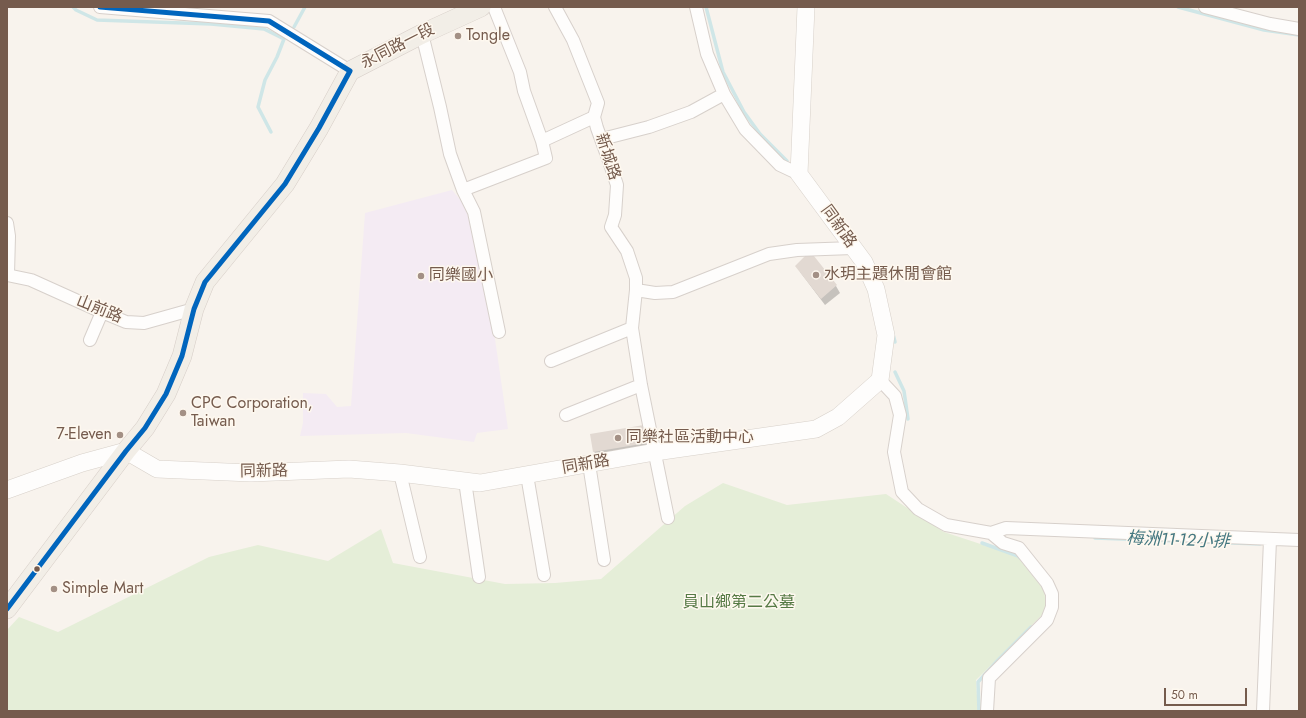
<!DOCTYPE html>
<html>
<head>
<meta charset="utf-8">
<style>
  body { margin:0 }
  #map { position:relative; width:1306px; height:718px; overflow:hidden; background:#f8f3ed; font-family:Jost,sans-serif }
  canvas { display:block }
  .frame { position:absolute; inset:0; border:8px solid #755b4d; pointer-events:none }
  .scale { position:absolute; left:1164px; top:688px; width:83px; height:18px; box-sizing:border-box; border:2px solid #755b4d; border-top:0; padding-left:5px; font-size:12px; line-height:14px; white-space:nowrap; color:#755b4d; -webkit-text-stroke:3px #fef8ef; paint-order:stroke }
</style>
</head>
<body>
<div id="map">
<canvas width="1306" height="718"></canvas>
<div class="frame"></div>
<div class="scale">50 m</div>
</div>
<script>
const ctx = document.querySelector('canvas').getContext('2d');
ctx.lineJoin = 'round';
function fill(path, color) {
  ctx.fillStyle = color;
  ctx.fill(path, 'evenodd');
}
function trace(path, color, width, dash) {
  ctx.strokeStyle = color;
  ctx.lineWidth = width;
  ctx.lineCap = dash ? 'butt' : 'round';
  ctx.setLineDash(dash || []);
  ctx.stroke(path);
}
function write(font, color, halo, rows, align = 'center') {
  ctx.font = font + ' Jost,"Noto Sans TC",sans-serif';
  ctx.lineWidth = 3;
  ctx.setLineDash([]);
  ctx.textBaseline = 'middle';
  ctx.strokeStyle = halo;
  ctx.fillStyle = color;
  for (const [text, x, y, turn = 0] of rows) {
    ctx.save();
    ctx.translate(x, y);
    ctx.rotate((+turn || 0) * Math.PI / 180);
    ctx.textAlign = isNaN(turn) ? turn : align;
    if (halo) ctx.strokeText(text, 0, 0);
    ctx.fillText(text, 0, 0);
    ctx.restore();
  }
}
fill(new Path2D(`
  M 452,190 L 469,210 L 495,339 L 508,429 L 477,433 L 474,442 L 406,433 L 300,436 L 303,423 L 303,393 L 326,394 L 337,407 L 351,406 L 365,213 Z`), '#f4ebf3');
fill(new Path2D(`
  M 723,483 L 787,505 L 886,494 L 944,532 L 1017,556 L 1044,590 L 1046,604 L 1042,615 L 976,680 L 978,711 L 7,711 L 7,630 L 19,617 L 58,632 L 209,557 L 258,545 L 328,561 L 381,529 L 393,563 L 505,584 L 555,583 L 601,579 L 685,506 Z`), '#e5eed8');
fill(new Path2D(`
  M 810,253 L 836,286 L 840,293 L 825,305 L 800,272 Z
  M 644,426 L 650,450 L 597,458 L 594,451 Z`), '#0003');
trace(new Path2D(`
  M 73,7 L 76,10 L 97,20 L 211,24 L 264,29 L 284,39 L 277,57 L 265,80 L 258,107 L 271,132
  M 706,7 L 723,72 L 744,112 L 760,134 L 787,161
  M 1178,7 L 1264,30 L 1299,35
  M 294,27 L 305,7
  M 893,334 L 895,342
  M 895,372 L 904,391 L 908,419
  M 1095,538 L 1260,544
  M 982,543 L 1018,556 L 1020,558
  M 979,711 L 978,682 L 998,660 L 1031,627`), '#cfe6e7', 3.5);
fill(new Path2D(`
  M 810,251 L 837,285 L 821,299 L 795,266 Z
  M 644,425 L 647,443 L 593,452 L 590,434 Z`), '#e2d9d2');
const street = new Path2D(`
  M 100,7 L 269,21 L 350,71
  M 555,7 L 573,40 L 598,103 L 594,117 L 597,128 L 609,161 L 617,185 L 615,215 L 611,227 L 627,251 L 636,278 L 636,290 L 632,328 L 641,385 L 668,518
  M 696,7 L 707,54 L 724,94 L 745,129 L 780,165 L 799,174
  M 1205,7 L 1270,24 L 1299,29
  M 422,34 L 440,107 L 450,154 L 463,190 L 474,212 L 499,332
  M 602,139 L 649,127 L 691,112 L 724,94
  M 542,141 L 594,117
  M 463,190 L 546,158 L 542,141 L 524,91 L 520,72 L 494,7
  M 7,223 L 9,236 L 8,274
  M 7,275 L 31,280 L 102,312 L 126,322 L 144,323 L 194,309
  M 636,290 L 655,293 L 673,292 L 769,254 L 797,250 L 853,248
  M 90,340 L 102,312
  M 551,361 L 632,328
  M 880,380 L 895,396 L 900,415 L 894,452 L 902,492 L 918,509 L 946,525 L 991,533 L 1003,543 L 1019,548 L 1047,583 L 1052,594 L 1052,607 L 1047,620 L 989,678 L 987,711
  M 566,415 L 641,385
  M 589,464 L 604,560
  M 400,473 L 420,557
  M 527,475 L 544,575
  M 465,481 L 479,577
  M 991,533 L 1006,528 L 1299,540
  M 1263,711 L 1270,540`);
const secondary = new Path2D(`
  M 7,490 L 82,463 L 126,451 L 157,469 L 251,473 L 349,469 L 400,473 L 480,483 L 655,452 L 816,429 L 838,417 L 880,380 L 886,335 L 876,289 L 864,262 L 799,174 L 806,7`);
const primary = new Path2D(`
  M 7,609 L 126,451 L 145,428 L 166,394 L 182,356 L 194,309 L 205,282 L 285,184 L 319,128 L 350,71 L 422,34 L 481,7`);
trace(street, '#d7d0cb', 14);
trace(secondary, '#d7d0c9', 18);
trace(primary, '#d6cdc7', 20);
trace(street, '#fefdfc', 12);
trace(secondary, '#fefdfc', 17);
trace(primary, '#f2eee7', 19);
trace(new Path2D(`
  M 100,7 L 269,21 L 350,71
  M 7,609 L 126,451 L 145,428 L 166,394 L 182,356 L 194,309 L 205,282 L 285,184 L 319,128 L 350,71`), '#0065bd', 5);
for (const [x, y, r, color] of [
  [458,36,4,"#a39085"],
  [816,275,4,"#a39085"],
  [421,276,4,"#a39085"],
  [183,413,4,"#a39085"],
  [120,435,4,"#a39085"],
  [618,438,4,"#a39085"],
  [37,569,3.5,"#755b4d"],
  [54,589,4,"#a39085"]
]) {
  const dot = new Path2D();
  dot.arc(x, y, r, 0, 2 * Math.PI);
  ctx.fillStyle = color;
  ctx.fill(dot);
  trace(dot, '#fef8ef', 1.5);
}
write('16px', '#755b4d', '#fef8ef', [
  ["Tongle",466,36],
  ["水玥主題休閒會館",824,275],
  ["同樂國小",429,276],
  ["CPC Corporation,",191,404],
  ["Taiwan",191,422],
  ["7-Eleven",112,435,"right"],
  ["同樂社區活動中心",626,438],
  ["Simple Mart",62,589]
], 'left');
write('16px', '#755b4d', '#fef8ef', [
  ["永同路一段",398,47,-27],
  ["新城路",607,157,72],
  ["同新路",838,227,54],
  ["山前路",99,310,22],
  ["同新路",586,465,-10],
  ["同新路",264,472,-1]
]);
write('16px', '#567a45', '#fef8ef', [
  ["員山鄉第二公墓",739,603]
]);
write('italic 17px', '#447780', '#fef8ef', [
  ["梅洲11-12小排",1178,541,2]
]);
</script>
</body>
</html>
